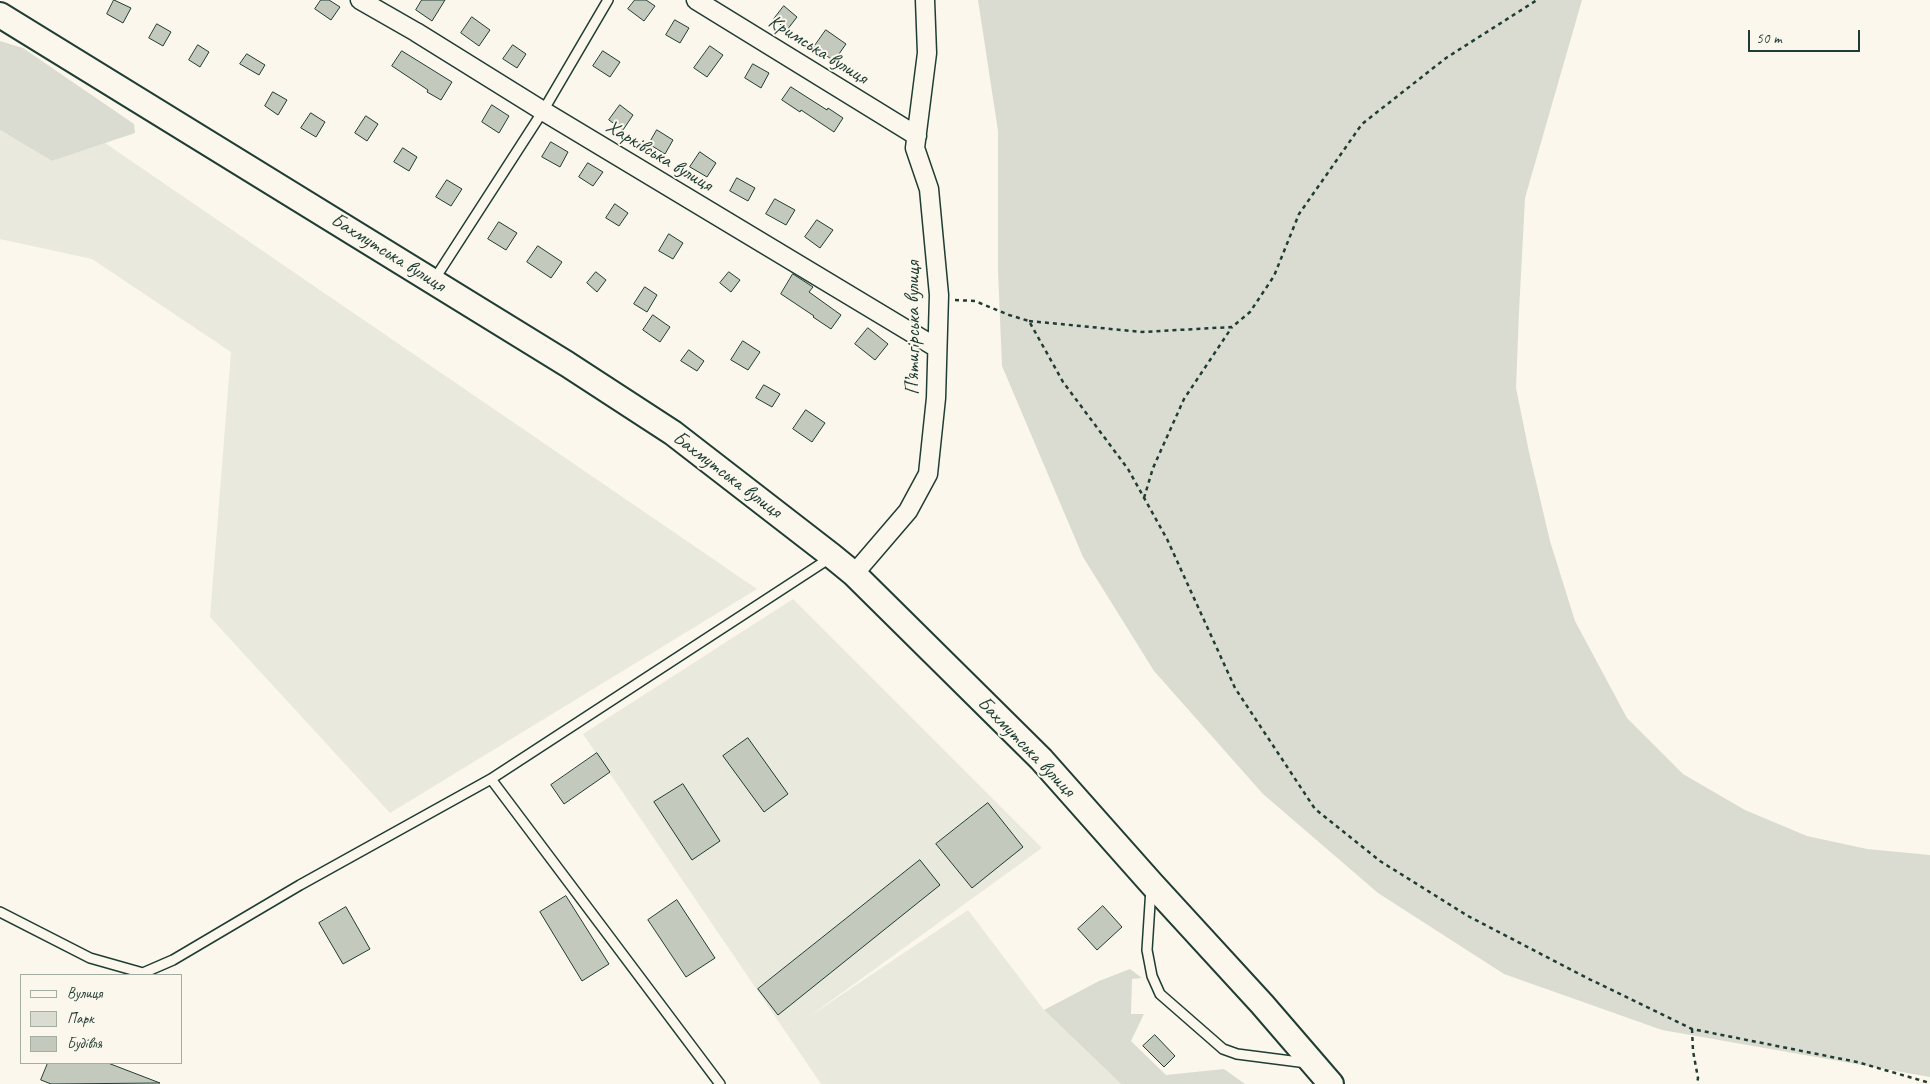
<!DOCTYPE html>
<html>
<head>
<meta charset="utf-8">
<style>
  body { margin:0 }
  #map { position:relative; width:1930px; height:1084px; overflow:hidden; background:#fbf7ec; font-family:Caveat,sans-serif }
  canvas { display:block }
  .legend { position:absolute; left:20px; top:974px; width:162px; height:90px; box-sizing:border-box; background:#fbf7ec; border:1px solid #a3ada2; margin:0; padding:6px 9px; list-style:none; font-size:15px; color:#1f3d34 }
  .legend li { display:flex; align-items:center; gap:10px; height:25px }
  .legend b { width:25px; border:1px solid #a3ada2 }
  .scale { position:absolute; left:1748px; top:30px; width:112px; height:22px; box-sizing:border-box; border:2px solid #1f3d34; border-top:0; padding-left:6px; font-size:15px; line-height:18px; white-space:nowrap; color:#1f3d34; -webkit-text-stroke:4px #fbf7ec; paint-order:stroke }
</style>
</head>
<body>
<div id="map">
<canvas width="1930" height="1084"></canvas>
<ul class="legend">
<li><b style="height:6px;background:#fbf7ec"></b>Вулиця</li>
<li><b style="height:14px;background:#dbdcd1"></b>Парк</li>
<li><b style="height:14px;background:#c4c9be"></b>Будівля</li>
</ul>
<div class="scale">50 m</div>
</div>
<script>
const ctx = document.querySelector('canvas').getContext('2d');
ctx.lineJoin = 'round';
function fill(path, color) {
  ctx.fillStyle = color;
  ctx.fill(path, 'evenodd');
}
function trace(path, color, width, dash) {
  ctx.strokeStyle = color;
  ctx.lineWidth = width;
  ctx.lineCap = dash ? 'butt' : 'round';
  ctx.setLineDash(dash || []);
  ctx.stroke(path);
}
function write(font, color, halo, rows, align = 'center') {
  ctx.font = font + ' Caveat,sans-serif';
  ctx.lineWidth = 4;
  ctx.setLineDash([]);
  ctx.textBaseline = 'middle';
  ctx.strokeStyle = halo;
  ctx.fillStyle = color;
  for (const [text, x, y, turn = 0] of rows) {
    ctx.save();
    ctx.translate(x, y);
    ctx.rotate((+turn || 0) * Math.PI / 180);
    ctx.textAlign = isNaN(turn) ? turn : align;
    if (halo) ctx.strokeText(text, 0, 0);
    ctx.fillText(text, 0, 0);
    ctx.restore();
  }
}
fill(new Path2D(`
  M 0,130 L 52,161 L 105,143 L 757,589 L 390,813 L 210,617 L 231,352 L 92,259 L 0,239 Z
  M 793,599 L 1042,848 L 807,1018 L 968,910 L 1044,1010 L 1121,1084 L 821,1084 L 583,734 Z`), '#eae9de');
fill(new Path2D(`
  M 978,0 L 1582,0 L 1525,198 L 1519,312 L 1516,388 L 1529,452 L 1550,541 L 1575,621 L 1627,718 L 1683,774 L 1745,810 L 1807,836 L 1867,849 L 1930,855 L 1930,1077 L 1662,1030 L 1504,974 L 1378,893 L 1263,794 L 1154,671 L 1083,557 L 1002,366 L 998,272 L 998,131 Z
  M 0,41 L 23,48 L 134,124 L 135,133 L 52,161 L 0,130 Z
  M 1130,969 L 1142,978 L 1132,979 L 1131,1014 L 1144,1014 L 1131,1041 L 1166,1075 L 1224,1069 L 1245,1084 L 1121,1084 L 1044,1010 L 1099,981 Z`), '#dbdcd1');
const building = new Path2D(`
  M 114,0 L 131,8 L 123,23 L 107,14 Z
  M 321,0 L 329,0 L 340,7 L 331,20 L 315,9 Z
  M 422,0 L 445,0 L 432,21 L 416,10 Z
  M 635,0 L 646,0 L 655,6 L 644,21 L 628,9 Z
  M 784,6 L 797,17 L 787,30 L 774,19 Z
  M 472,17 L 490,30 L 479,46 L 461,33 Z
  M 675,20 L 689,28 L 680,43 L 666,35 Z
  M 157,24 L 171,32 L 163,46 L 149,38 Z
  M 826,30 L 846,44 L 834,61 L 814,47 Z
  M 198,45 L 209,52 L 200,67 L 189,60 Z
  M 513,45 L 526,54 L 517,68 L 503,59 Z
  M 710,46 L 723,55 L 707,77 L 694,68 Z
  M 402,51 L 452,82 L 441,100 L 427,92 L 428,90 L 392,66 Z
  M 603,51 L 620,62 L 610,77 L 593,66 Z
  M 247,54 L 265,65 L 259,75 L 240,64 Z
  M 753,64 L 769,73 L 761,88 L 745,78 Z
  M 791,87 L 827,110 L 828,108 L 843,118 L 834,132 L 801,110 L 800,112 L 782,100 Z
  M 273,92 L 287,100 L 278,115 L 265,106 Z
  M 492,105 L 509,116 L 499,133 L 482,122 Z
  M 620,105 L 633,115 L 623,130 L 609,120 Z
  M 311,113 L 325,122 L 316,137 L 301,128 Z
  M 366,116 L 378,124 L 367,141 L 355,133 Z
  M 657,130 L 673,140 L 665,154 L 649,144 Z
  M 551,142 L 568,152 L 560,167 L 542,157 Z
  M 403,148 L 417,157 L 409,171 L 394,162 Z
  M 700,152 L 716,163 L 707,177 L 690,167 Z
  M 588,163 L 603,172 L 593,186 L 579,177 Z
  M 737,178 L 755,188 L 748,201 L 730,191 Z
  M 447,180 L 462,189 L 451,206 L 436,197 Z
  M 775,199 L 795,210 L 786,225 L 766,214 Z
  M 615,204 L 628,213 L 619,226 L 606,218 Z
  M 817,220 L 833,230 L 820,248 L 805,237 Z
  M 499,222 L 517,233 L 506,250 L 488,239 Z
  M 669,234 L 683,243 L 673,259 L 659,251 Z
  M 538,246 L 562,262 L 551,278 L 527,262 Z
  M 596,272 L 606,280 L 597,292 L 587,283 Z
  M 729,272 L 740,280 L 731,292 L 720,283 Z
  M 793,274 L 813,287 L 809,292 L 841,315 L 831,329 L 813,317 L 814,316 L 781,294 Z
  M 645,287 L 657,295 L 647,312 L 634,304 Z
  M 653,315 L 670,327 L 660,342 L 643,330 Z
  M 868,328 L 888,344 L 875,360 L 855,344 Z
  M 743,341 L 760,352 L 748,370 L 731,360 Z
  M 689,350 L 704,361 L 697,371 L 681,361 Z
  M 764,385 L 780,394 L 772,407 L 756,398 Z
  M 806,410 L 825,423 L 812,442 L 793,429 Z
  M 748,738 L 788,794 L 764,812 L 723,756 Z
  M 597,753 L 610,772 L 564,804 L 551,785 Z
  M 683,784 L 720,841 L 692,860 L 654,802 Z
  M 988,803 L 1023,847 L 972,888 L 936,844 Z
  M 920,860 L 940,885 L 778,1015 L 758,989 Z
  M 566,896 L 609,964 L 582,981 L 540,912 Z
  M 677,900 L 715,958 L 686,977 L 648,920 Z
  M 1103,906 L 1122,927 L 1097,950 L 1078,929 Z
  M 346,907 L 370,949 L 343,964 L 319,923 Z
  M 1155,1035 L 1175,1056 L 1164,1067 L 1143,1046 Z
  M 48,1063 L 108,1063 L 160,1083 L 51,1084 L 41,1080 Z`);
fill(building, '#c4c9be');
trace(building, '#1f3d34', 1);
const lane = new Path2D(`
  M 434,280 L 543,111 L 608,0
  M 491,779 L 720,1084
  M 1151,888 L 1147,950 L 1152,976 L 1160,994 L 1223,1049 L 1237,1054 L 1307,1063
  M 0,912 L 90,958 L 143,973 L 173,960 L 300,885 L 491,779 L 830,558`);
const street = new Path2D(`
  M 360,0 L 416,32 L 543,111 L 937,348
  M 696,0 L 917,136
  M 854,574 L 908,511 L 928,474 L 936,398 L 939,295 L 929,189 L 915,148 L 927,53 L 925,0`);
const secondary = new Path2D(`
  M 0,15 L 567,364 L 673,433 L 832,556 L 854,574 L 1041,759 L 1151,883 L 1262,1004 L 1331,1084`);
trace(lane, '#1f3d34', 12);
trace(street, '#1f3d34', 21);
trace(secondary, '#1f3d34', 28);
trace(new Path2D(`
  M 955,300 L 975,301 L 1009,315 L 1029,321 L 1063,382 L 1128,469 L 1167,539 L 1235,688 L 1315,809 L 1380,861 L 1468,916 L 1587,978 L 1692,1029 L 1857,1062 L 1930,1083
  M 1029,321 L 1142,332 L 1232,327 L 1250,312 L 1274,276 L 1299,214 L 1362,124 L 1446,58 L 1537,0
  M 1144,498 L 1153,468 L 1184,399 L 1232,327
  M 1692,1029 L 1693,1051 L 1698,1078 L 1697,1084`), '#1f3d34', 2.5, [4, 4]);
trace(lane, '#fbf7ec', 9);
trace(street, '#fbf7ec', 18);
trace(secondary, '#fbf7ec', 24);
write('20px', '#1f3d34', '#fbf7ec', [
  ["Кримська вулиця",818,50,32],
  ["Харківська вулиця",659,156,31],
  ["Бахмутська вулиця",388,253,32],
  ["П’ятигірська вулиця",914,328,-90],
  ["Бахмутська вулиця",727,475,37],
  ["Бахмутська вулиця",1026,747,46]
]);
</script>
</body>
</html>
